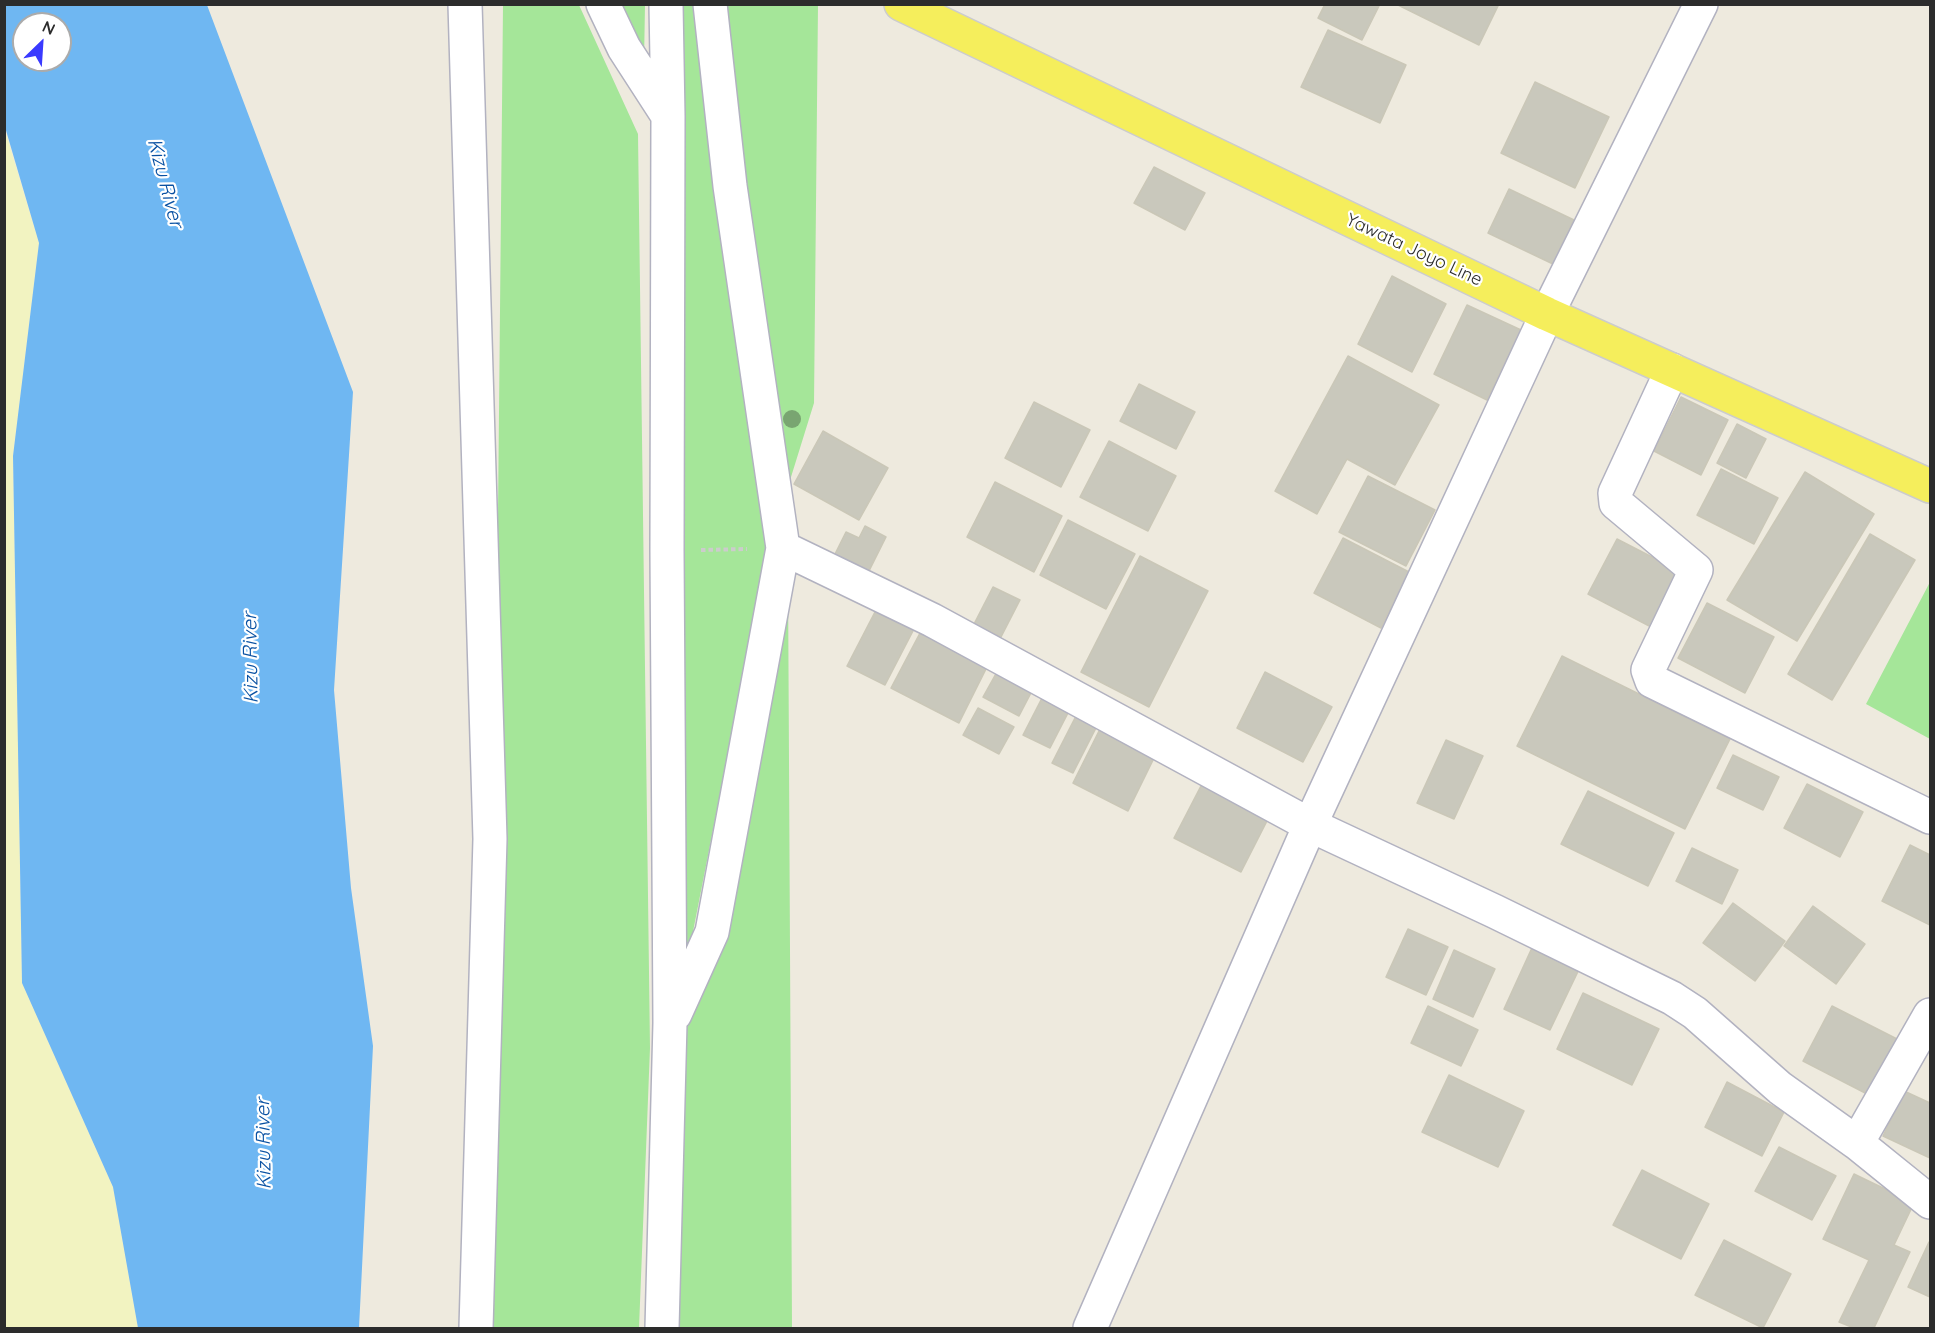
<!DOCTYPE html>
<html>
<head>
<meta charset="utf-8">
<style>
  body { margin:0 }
  #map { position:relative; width:1935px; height:1333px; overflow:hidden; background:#eeeade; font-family:Quicksand,sans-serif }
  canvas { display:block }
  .frame { position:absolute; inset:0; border:6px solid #2c2c2c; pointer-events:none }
  .north { position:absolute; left:12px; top:12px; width:60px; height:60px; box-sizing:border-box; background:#fff; border:2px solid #ababab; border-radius:50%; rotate:25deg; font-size:16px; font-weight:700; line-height:24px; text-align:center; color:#2c2c2c }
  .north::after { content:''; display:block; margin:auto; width:21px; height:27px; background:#3a3aff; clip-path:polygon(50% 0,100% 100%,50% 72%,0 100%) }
</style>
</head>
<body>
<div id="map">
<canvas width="1935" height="1333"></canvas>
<div class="frame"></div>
<div class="north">N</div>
</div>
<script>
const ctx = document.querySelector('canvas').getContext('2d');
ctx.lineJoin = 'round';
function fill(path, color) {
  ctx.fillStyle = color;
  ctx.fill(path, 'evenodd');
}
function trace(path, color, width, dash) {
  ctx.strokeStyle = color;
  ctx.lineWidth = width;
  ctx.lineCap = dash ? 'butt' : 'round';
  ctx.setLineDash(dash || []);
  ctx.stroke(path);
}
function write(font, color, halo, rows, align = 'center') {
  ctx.font = font + ' Quicksand,sans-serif';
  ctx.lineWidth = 4.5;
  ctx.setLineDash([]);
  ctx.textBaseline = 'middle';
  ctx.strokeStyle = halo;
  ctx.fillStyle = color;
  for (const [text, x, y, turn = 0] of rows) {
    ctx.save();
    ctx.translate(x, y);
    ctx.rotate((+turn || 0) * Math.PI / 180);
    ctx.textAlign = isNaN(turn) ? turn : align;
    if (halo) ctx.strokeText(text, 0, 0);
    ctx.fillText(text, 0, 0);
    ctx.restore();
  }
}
fill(new Path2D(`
  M 503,5 L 579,5 L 638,134 L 650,1048 L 639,1328 L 490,1328 Z
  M 618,5 L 645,5 L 644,62 Z
  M 682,5 L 818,5 L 814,403 L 768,551 L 686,967 Z
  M 788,573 L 792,1328 L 672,1328 L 684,1013 Z
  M 1930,582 L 1930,739 L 1866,704 Z`), '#a5e699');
fill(new Path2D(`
  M 4,127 L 39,243 L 13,456 L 22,983 L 113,1187 L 138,1328 L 5,1328 Z`), '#f2f3c1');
fill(new Path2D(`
  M 4,5 L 207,5 L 353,392 L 334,690 L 351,888 L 373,1046 L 359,1328 L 138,1328 L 113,1187 L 22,983 L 13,456 L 39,243 L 5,127 ZM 24,24 L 60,24 L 60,60 L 24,60 Z`), '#6fb7f2');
const building = new Path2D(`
  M 1325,4 L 1380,4 L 1362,40 L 1318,18 Z
  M 1396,4 L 1499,4 L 1479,45 Z
  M 1328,30 L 1406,65 L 1380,123 L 1301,87 Z
  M 1535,82 L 1609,117 L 1575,188 L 1501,153 Z
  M 1154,167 L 1205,193 L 1185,230 L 1134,203 Z
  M 1509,189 L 1574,220 L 1553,264 L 1488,233 Z
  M 1392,276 L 1446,304 L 1412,372 L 1358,344 Z
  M 1467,305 L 1521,330 L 1487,400 L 1434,374 Z
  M 1348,356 L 1439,405 L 1395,485 L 1347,459 L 1317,514 L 1275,491 Z
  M 1139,384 L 1195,412 L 1176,449 L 1120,421 Z
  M 1681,397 L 1728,420 L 1701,475 L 1654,451 Z
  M 1034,402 L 1090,430 L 1061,487 L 1005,458 Z
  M 1737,424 L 1766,439 L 1746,478 L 1717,463 Z
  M 823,431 L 888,468 L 859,520 L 794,484 Z
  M 1109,441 L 1176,476 L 1148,531 L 1080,497 Z
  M 1721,469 L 1778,498 L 1754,544 L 1697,515 Z
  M 1805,472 L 1874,514 L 1797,641 L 1727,600 Z
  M 1368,476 L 1435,510 L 1406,566 L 1339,532 Z
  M 995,482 L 1062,516 L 1034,572 L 967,537 Z
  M 1068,520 L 1135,554 L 1106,609 L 1040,575 Z
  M 865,526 L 886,537 L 867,575 L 833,558 L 846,532 L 859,538 Z
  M 1870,534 L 1915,560 L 1832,700 L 1788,674 Z
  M 1343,538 L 1409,572 L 1381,628 L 1314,593 Z
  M 1617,539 L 1683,573 L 1655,629 L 1588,594 Z
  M 1140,556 L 1208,591 L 1149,707 L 1081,672 Z
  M 993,587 L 1020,600 L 1001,637 L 974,624 Z
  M 1707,603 L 1774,637 L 1745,693 L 1678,658 Z
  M 876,610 L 914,629 L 885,685 L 847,666 Z
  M 920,633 L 987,667 L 959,723 L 891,688 Z
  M 1562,656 L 1730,739 L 1685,829 L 1517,746 Z
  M 998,670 L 1033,689 L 1019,716 L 983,697 Z
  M 1265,672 L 1332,707 L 1303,762 L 1237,728 Z
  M 1042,698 L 1069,711 L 1050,748 L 1023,735 Z
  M 978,708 L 1014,727 L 999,754 L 963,735 Z
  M 1077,714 L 1098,724 L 1073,773 L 1052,763 Z
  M 1101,727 L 1156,754 L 1128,811 L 1073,783 Z
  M 1446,740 L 1483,756 L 1454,819 L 1417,803 Z
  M 1733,755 L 1779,777 L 1763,810 L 1717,788 Z
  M 1203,782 L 1269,817 L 1241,872 L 1174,838 Z
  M 1807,784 L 1863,812 L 1840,857 L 1784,828 Z
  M 1588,791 L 1674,833 L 1648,886 L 1561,844 Z
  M 1910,845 L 1930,855 L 1930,925 L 1882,901 Z
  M 1692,848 L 1738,870 L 1722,904 L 1676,881 Z
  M 1733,903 L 1785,941 L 1755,981 L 1703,943 Z
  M 1813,906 L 1865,944 L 1836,984 L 1784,946 Z
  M 1408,929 L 1448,947 L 1426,995 L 1386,977 Z
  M 1536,939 L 1583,961 L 1550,1030 L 1504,1009 Z
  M 1454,950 L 1495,969 L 1473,1017 L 1433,999 Z
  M 1583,993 L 1659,1029 L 1632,1085 L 1557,1049 Z
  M 1428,1006 L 1478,1030 L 1461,1066 L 1411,1043 Z
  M 1832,1006 L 1899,1040 L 1871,1096 L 1803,1061 Z
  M 1449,1075 L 1524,1111 L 1498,1167 L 1422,1132 Z
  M 1727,1082 L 1784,1112 L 1762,1156 L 1705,1127 Z
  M 1904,1091 L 1930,1103 L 1930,1158 L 1883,1136 Z
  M 1779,1147 L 1836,1176 L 1812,1220 L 1755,1191 Z
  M 1642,1170 L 1709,1204 L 1681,1259 L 1613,1225 Z
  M 1854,1174 L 1914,1203 L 1894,1245 L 1910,1252 L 1874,1328 L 1854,1328 L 1839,1322 L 1869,1260 L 1823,1239 Z
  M 1724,1240 L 1791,1274 L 1763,1328 L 1695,1295 Z
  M 1929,1242 L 1930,1243 L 1930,1297 L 1908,1287 Z`);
fill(building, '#c9c8bc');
trace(building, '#cac7b7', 1.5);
const minor = new Path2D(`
  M 465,4 L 490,839 L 476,1328
  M 603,4 L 624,48 L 668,116
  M 1672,370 L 1615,493 L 1616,503 L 1696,570 L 1648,670 L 1652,681 L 1930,817
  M 783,548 L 932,620 L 1310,825 L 1494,911 L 1672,998 L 1695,1013 L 1780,1088 L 1857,1143 L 1930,1202
  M 675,1014 L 712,932 L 783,548 L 730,186 L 710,4
  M 1857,1143 L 1930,1015
  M 662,1328 L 670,1023 L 667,550 L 668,116 L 666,4
  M 1090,1328 L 1310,825 L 1547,314 L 1701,4`);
const major = new Path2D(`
  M 901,4 L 1547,314 L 1930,486`);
trace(minor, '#b2b2c0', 36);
trace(major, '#ccc', 36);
trace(new Path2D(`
  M 701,550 L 747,549`), '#ccc', 4, [4.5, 3]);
trace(minor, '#fff', 33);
trace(major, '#f5ee5c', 33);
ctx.fillStyle = '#79a571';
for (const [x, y] of [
  [792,419]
]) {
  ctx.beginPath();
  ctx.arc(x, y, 9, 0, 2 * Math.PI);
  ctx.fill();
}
write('18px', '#2c2c2c', '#fff', [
  ["Yawata Joyo Line",1414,250,25]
]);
write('italic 20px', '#0951a2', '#fff', [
  ["Kizu River",165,183,75],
  ["Kizu River",251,658,-91],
  ["Kizu River",264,1144,-91]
]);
</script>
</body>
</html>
